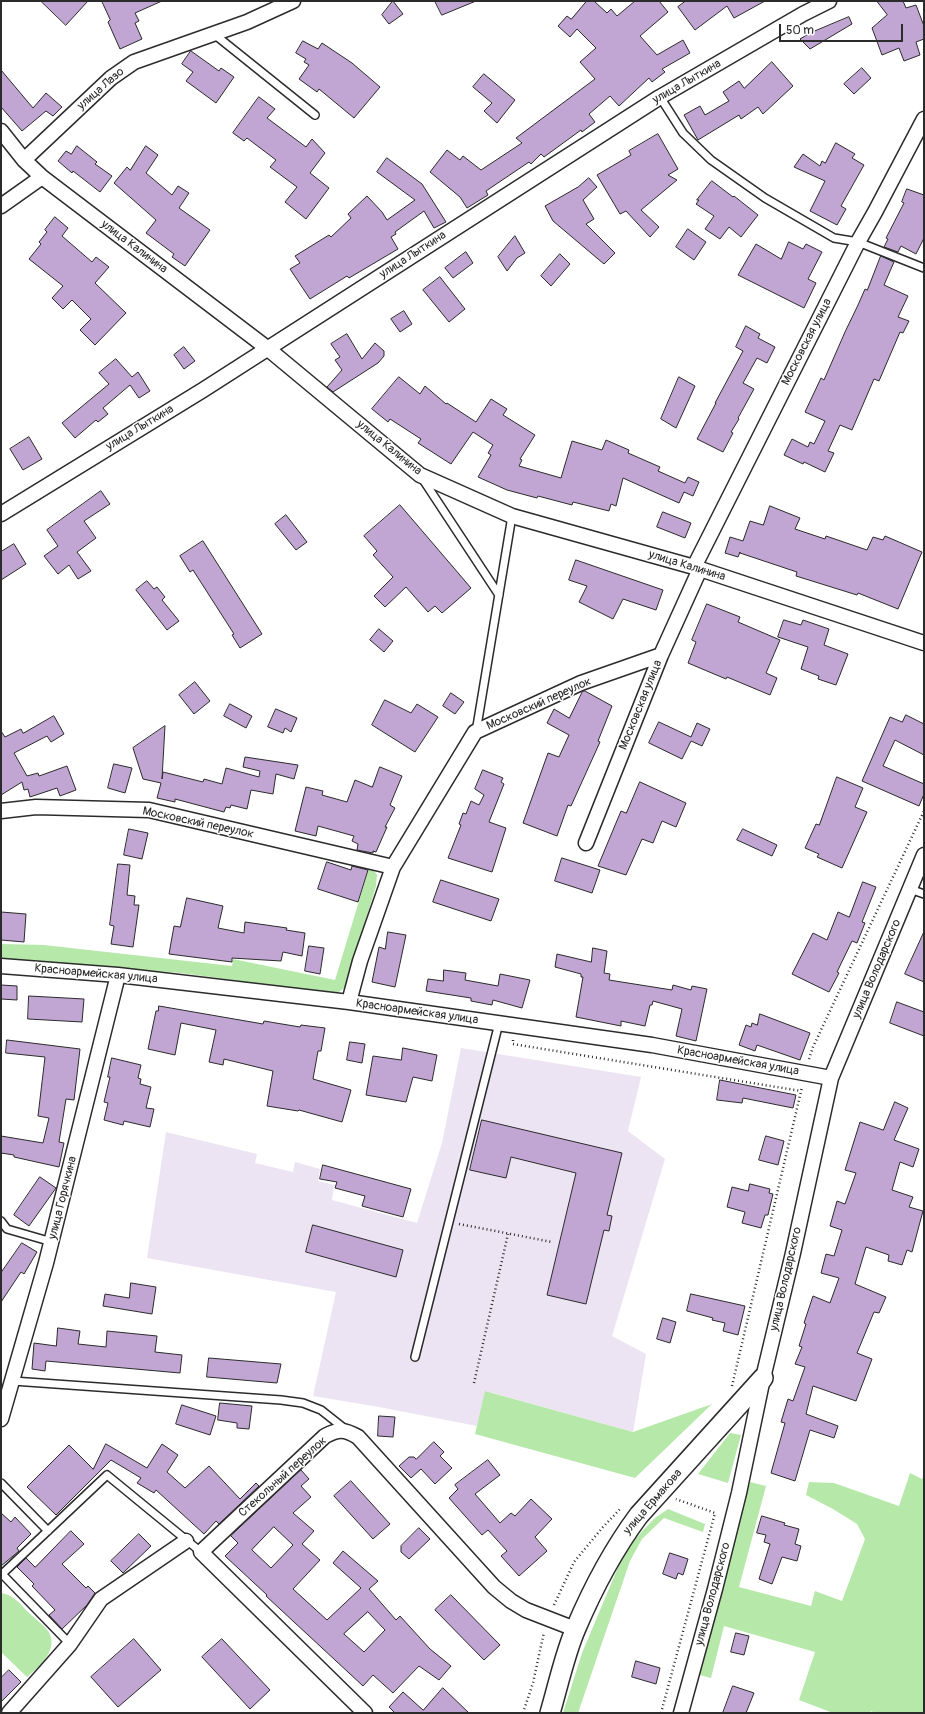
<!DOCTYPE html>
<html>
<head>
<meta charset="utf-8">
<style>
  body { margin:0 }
  #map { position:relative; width:925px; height:1714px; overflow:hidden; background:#fff; font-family:Pangolin,sans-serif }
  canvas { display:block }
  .frame { position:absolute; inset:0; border:2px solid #2b2b2b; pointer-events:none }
  .scale { position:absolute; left:779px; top:24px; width:124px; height:18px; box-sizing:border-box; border:2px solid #2b2b2b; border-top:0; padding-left:5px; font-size:12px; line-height:14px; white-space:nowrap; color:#2b2b2b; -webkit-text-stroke:3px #fff; paint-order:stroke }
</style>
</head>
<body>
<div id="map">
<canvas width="925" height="1714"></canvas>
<div class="frame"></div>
<div class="scale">50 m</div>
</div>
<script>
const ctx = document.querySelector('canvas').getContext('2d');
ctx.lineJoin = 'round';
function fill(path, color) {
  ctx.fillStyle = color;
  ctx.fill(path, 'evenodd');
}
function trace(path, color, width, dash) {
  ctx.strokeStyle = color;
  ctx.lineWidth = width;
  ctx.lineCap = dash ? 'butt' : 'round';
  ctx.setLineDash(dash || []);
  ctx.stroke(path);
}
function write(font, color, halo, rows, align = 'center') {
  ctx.font = font + ' Pangolin,sans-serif';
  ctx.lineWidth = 3;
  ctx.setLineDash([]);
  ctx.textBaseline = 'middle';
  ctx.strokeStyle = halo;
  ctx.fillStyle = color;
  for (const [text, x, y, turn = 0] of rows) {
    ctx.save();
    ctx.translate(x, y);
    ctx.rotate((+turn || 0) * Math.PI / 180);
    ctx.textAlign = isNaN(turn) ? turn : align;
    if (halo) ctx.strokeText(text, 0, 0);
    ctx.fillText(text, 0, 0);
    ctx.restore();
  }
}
fill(new Path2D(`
  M 461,1048 L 641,1077 L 628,1131 L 665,1159 L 612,1336 L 646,1354 L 633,1432 L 486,1391 L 477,1426 L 379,1407 L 313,1396 L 336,1292 L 147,1258 L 166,1132 L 257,1154 L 255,1163 L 293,1172 L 295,1162 L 320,1169 L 318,1181 L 334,1185 L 332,1200 L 417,1223 L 442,1143 Z`), '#ece4f2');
fill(new Path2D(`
  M 369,868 L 373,869 L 377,875 L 376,886 L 346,987 L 336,994 L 181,973 L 1,959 L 1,944 L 44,945 L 232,966 L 233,959 L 335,980 Z
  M 485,1391 L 633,1432 L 712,1404 L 635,1478 L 475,1434 Z
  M 730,1433 L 741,1435 L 728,1483 L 698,1474 Z
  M 910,1473 L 922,1479 L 924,1475 L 924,1713 L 875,1713 L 871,1711 L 870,1713 L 833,1713 L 799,1700 L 815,1652 L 724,1626 L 711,1678 L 700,1675 L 750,1482 L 766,1486 L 739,1587 L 811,1606 L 815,1591 L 842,1601 L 865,1539 L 857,1524 L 833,1509 L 806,1495 L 809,1482 L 834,1483 L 899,1506 Z
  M 668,1509 L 705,1524 L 703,1532 L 664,1518 L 642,1539 L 630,1561 L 578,1713 L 563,1713 L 582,1653 L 624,1553 L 643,1530 L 655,1518 Z
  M 1,1593 C 14,1595 19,1603 28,1612 C 34,1618 43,1624 48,1631 C 60,1649 39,1667 27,1677 L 2,1653 L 1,1654 Z`), '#b6e8a9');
const building = new Path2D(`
  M 41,1 L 88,1 L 66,25 Z
  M 102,1 L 162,1 L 135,13 L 139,21 L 135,23 L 142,39 L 120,49 L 108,22 L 110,20 Z
  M 393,1 L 403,14 L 389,24 L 382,15 Z
  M 435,1 L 476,1 L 442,15 Z
  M 587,1 L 594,1 L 607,13 L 611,9 L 617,16 L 635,1 L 659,1 L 668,12 L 640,36 L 657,55 L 683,40 L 690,53 L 662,69 L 665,72 L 652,82 L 649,78 L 619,106 L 610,96 L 589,114 L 595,122 L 582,132 L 581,130 L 544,157 L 541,154 L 531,164 L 529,162 L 486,191 L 488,195 L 467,208 L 460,197 L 430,172 L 447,150 L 460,160 L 463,156 L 481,170 L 522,143 L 516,138 L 595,79 L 580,62 L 596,48 L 577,29 L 570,37 L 558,26 L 567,16 L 571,19 Z
  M 686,1 L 765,1 L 734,18 L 727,6 L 695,30 L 678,7 Z
  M 877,1 L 903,1 L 906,8 L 916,5 L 924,26 L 924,39 L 916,42 L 920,55 L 904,61 L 899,48 L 882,55 L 872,28 L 887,15 Z
  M 849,17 L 852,24 L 810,49 L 800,39 L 810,33 Z
  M 303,41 L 318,49 L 322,43 L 352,63 L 380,87 L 354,118 L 319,89 L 317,92 L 299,79 L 309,65 L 304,62 L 306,59 L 296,53 Z
  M 191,51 L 219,71 L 221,68 L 234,77 L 216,103 L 186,81 L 193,72 L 182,64 Z
  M 772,62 L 793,86 L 763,114 L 758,107 L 741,119 L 739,115 L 698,140 L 684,115 L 700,106 L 705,115 L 729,101 L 723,92 L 739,81 L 744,88 Z
  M 862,68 L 871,78 L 854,94 L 844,84 Z
  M 1,70 L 33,108 L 46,93 L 62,107 L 53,116 L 46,111 L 22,131 L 1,107 Z
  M 484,74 L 515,100 L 497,123 L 484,111 L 492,103 L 473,87 Z
  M 259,97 L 275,109 L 267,118 L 306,147 L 312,139 L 325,153 L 310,173 L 329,188 L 306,219 L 285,202 L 297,187 L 270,167 L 276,160 L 247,138 L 244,141 L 233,133 Z
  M 658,134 L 678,169 L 668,175 L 677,180 L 641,210 L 659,227 L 650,237 L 626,211 L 620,214 L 597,175 L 631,155 L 629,151 Z
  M 836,143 L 855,154 L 852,158 L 864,165 L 841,206 L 846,209 L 837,225 L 810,211 L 825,181 L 794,167 L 803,154 L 820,166 L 822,161 L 825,163 Z
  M 77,146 L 97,162 L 95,164 L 112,176 L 100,192 L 73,171 L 72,173 L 58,161 L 66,151 L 71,154 Z
  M 146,146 L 158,155 L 146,173 L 172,195 L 178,186 L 189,193 L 179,208 L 210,230 L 185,266 L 172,257 L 174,254 L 146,233 L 156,220 L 114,183 L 127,167 L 130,170 Z
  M 387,158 L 422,184 L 446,222 L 434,228 L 424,211 L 395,232 L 396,234 L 391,237 L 398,249 L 349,278 L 347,276 L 310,299 L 290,269 L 300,263 L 295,256 L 329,235 L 331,237 L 351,218 L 348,214 L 367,196 L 382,212 L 387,220 L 415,200 L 377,172 Z
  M 589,178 L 597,187 L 583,200 L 594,219 L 586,224 L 615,253 L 604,264 L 553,221 L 545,206 L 578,187 Z
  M 712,181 L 733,197 L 734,196 L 758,215 L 741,237 L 729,227 L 720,239 L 705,229 L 714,216 L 696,204 L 699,200 L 697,200 Z
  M 907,189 L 924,195 L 924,238 L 916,254 L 901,246 L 898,252 L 884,247 L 888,239 L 886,238 L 904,203 L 902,202 Z
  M 55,217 L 68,228 L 62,236 L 92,262 L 96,257 L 109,267 L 95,283 L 126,313 L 95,345 L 80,330 L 91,319 L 72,300 L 63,309 L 52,298 L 63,286 L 29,259 L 41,244 L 39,242 L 47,232 L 45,230 Z
  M 688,229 L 706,242 L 694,260 L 676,247 Z
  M 515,236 L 525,253 L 517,258 L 507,271 L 498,257 Z
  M 789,242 L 803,249 L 806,244 L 822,252 L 808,279 L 816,283 L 804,308 L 738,275 L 756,244 L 781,259 Z
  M 466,252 L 473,263 L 453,278 L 445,268 Z
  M 560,254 L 570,264 L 551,286 L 541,276 Z
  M 881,256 L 894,262 L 884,285 L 908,296 L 898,317 L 909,321 L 903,333 L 900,332 L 879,381 L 874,379 L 852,430 L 840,425 L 828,451 L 834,453 L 825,472 L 804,462 L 803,464 L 784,455 L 792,439 L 808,447 L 810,442 L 814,444 L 825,421 L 805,412 L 821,378 L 824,380 L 845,332 L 858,305 L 865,289 L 867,290 Z
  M 440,277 L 465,309 L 449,322 L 423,290 Z
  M 404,311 L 412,324 L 400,332 L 391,319 Z
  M 746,326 L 760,334 L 758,338 L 775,347 L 767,363 L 757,358 L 743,383 L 754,389 L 738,418 L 739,419 L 731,432 L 733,433 L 723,452 L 697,439 L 716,403 L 715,403 L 743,351 L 736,347 Z
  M 347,334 L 362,359 L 375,343 L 384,351 L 384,356 L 378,363 L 333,392 L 327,387 L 342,370 L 335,360 L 340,357 L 331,344 Z
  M 184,347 L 195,361 L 184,369 L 174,355 Z
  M 116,359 L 132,377 L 138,372 L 150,391 L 139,398 L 130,385 L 103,408 L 108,414 L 98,422 L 96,420 L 75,438 L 62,423 L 109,384 L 99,373 Z
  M 399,377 L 420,394 L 425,386 L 446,404 L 447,403 L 476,422 L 491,399 L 507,409 L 503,415 L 535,435 L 520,459 L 522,460 L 519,466 L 561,478 L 572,441 L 602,450 L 606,440 L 629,450 L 628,453 L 660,467 L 658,471 L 685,483 L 688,477 L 699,482 L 693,496 L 684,492 L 679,503 L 623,478 L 616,506 L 611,504 L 609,511 L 573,502 L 572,505 L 538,496 L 537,498 L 507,490 L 478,477 L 491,455 L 488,453 L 493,445 L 473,432 L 451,464 L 418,443 L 421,439 L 390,419 L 388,422 L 372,409 Z
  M 679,377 L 695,386 L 676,428 L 661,419 Z
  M 29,437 L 42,459 L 23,470 L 10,449 Z
  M 101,491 L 110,504 L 84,521 L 96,538 L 77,552 L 91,571 L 78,579 L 69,565 L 58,574 L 44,556 L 58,546 L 47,530 Z
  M 400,505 L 471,588 L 442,613 L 435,606 L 428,612 L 406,587 L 385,607 L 374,596 L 393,577 L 373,555 L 377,551 L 364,536 Z
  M 770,506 L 800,518 L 795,529 L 825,539 L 826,536 L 867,550 L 873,537 L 883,540 L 885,536 L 922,552 L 898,609 L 858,593 L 857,595 L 796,576 L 797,572 L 740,553 L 740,552 L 738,557 L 725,553 L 730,537 L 743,541 L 750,521 L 763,525 Z
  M 663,512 L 691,523 L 685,538 L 657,527 Z
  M 286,515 L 307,542 L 296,550 L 275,524 Z
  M 203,541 L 262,634 L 240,648 L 232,635 L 234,634 L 193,570 L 190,572 L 180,556 Z
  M 14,544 L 26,564 L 1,580 L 1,552 Z
  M 576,560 L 663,590 L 656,610 L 623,599 L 613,619 L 579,602 L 587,586 L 569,580 Z
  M 147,581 L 154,589 L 157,587 L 165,597 L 162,600 L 179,621 L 167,630 L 136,590 Z
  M 707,604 L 740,617 L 738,622 L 780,640 L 766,673 L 777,678 L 770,695 L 727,677 L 726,679 L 688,663 L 696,642 L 692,640 Z
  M 784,620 L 801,625 L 803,620 L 829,629 L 824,645 L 848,654 L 836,685 L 818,679 L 819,676 L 801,669 L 808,647 L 778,637 Z
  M 379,629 L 393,641 L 384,652 L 370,640 Z
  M 195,682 L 210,701 L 194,714 L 179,695 Z
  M 583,691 L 585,691 L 612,706 L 598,741 L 600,742 L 571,806 L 568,805 L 557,836 L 523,823 L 548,753 L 559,757 L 569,735 L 547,723 L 554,709 L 569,718 Z
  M 451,693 L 464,702 L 455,714 L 443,706 Z
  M 385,700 L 411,713 L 417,704 L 438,717 L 415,752 L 372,725 Z
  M 230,704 L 252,716 L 246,728 L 224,716 Z
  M 276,709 L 297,718 L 291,732 L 285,728 L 283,733 L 268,727 Z
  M 906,715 L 924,724 L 924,755 L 895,740 L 883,766 L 924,784 L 924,794 L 919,806 L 862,781 L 890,717 L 902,722 Z
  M 54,716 L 64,734 L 51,742 L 47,736 L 14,753 L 27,776 L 38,773 L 39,776 L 67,766 L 76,790 L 60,796 L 57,788 L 30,797 L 28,789 L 24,790 L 22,782 L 1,795 L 1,731 L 5,737 L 21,729 L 23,733 Z
  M 659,722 L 691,737 L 697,723 L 710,729 L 702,746 L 691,741 L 682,759 L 649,743 Z
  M 165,726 L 162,779 L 163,772 L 203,782 L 204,779 L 222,784 L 226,768 L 259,777 L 260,771 L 243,767 L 245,757 L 298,765 L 294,779 L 276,774 L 273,794 L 251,790 L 247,809 L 231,805 L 230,808 L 226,807 L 224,812 L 175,799 L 175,802 L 157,798 L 161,783 L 143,779 L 133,748 Z
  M 114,764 L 132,768 L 125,793 L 108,788 Z
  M 380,767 L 402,776 L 390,805 L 395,808 L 385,827 L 387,827 L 376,852 L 373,851 L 373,853 L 357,850 L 358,844 L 352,841 L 354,836 L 318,826 L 316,836 L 295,831 L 306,787 L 323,791 L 322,795 L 347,802 L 355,780 L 372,787 Z
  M 483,770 L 503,778 L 501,782 L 504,784 L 489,822 L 506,828 L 492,872 L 448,858 L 461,825 L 459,824 L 463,813 L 466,814 L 471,801 L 479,805 L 484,795 L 475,789 Z
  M 837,777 L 863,788 L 855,807 L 867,812 L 842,868 L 817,857 L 819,854 L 805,848 L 816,824 L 819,825 Z
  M 640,782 L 686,803 L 676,827 L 662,821 L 653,843 L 642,839 L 626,875 L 598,866 L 621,811 L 626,813 Z
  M 129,829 L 148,833 L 142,859 L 124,855 Z
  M 743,829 L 777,845 L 772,856 L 737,840 Z
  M 562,858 L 600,870 L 592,893 L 555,881 Z
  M 327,862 L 351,870 L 352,866 L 368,870 L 358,902 L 318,889 Z
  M 118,864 L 130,865 L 127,895 L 135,896 L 134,905 L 139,905 L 133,947 L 111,944 L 114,926 L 110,925 Z
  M 441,880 L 499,899 L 491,921 L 433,902 Z
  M 863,882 L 876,887 L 862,922 L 865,923 L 857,943 L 852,941 L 837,972 L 839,973 L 829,992 L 792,974 L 813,933 L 827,940 L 838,912 L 849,917 Z
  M 187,898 L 223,906 L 218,928 L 244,933 L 245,922 L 287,928 L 286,930 L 305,933 L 302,956 L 283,952 L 281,961 L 232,958 L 232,962 L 169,954 L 174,926 L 180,927 Z
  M 1,912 L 26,914 L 24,942 L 1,940 Z
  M 388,932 L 406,935 L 395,987 L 372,982 L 379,947 L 385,949 Z
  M 924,932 L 924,982 L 905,974 Z
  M 309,946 L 324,948 L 320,974 L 305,971 Z
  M 593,948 L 607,951 L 604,973 L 610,974 L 609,980 L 672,990 L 673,985 L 691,990 L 692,986 L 707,989 L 696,1041 L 676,1036 L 682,1009 L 653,1001 L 652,1005 L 650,1005 L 645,1026 L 621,1021 L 621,1026 L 576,1017 L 583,977 L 581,977 L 581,974 L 555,967 L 557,954 L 591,962 Z
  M 444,970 L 466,973 L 465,980 L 498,986 L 500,974 L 530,980 L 522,1008 L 493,1000 L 492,1005 L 471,1001 L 471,998 L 426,991 L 428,979 L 443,981 Z
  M 1,985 L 17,986 L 17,1000 L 1,999 Z
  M 29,996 L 84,999 L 82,1022 L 28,1019 Z
  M 897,1002 L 924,1012 L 924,1036 L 890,1023 Z
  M 159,1006 L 263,1024 L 264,1021 L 300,1027 L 301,1025 L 325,1028 L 321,1051 L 318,1051 L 313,1079 L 351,1090 L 342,1122 L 299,1110 L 298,1111 L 267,1106 L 273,1071 L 224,1059 L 223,1065 L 209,1062 L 216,1030 L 181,1023 L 175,1055 L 148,1049 L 156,1011 L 158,1011 Z
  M 760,1014 L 810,1033 L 800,1060 L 757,1045 L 755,1051 L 739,1045 L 746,1025 L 751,1027 L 752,1023 L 757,1025 Z
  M 7,1040 L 80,1049 L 74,1100 L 66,1099 L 59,1142 L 64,1143 L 59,1167 L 14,1157 L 14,1155 L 1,1153 L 1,1136 L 43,1143 L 49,1118 L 38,1116 L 45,1057 L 6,1053 Z
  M 350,1042 L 365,1044 L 362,1063 L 347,1060 Z
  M 403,1048 L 437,1055 L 432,1081 L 413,1077 L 406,1102 L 366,1095 L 373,1056 L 401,1060 Z
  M 112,1058 L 141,1065 L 138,1078 L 141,1079 L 140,1084 L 151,1087 L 146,1108 L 154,1109 L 150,1127 L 124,1121 L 123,1125 L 104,1120 L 108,1103 L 104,1102 L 110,1077 L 108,1077 Z
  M 720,1080 L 796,1095 L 793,1108 L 743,1098 L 742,1103 L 717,1100 Z
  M 895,1102 L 908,1108 L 894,1140 L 919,1149 L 913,1167 L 900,1162 L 892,1190 L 913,1197 L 909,1207 L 923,1211 L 912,1252 L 907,1250 L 902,1265 L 888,1261 L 889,1255 L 866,1247 L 855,1284 L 886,1297 L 879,1313 L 874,1312 L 857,1353 L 872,1359 L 856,1401 L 813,1386 L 806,1414 L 838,1426 L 834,1438 L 810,1430 L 795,1481 L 771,1473 L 785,1423 L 781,1422 L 788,1399 L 793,1401 L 805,1367 L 795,1364 L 802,1347 L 799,1346 L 806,1324 L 804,1323 L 813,1296 L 830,1303 L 839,1278 L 821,1273 L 826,1254 L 834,1256 L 842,1230 L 830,1226 L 837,1201 L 845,1204 L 856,1173 L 845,1170 L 860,1122 L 883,1130 Z
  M 482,1120 L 622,1153 L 607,1215 L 612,1216 L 609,1231 L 604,1230 L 586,1304 L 547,1295 L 576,1173 L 511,1157 L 506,1178 L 470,1170 Z
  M 766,1136 L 784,1141 L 778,1165 L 759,1160 Z
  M 323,1165 L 411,1189 L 403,1217 L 362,1206 L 365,1196 L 335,1188 L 337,1182 L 320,1179 Z
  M 40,1177 L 56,1188 L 29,1226 L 14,1215 Z
  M 750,1184 L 770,1189 L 769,1193 L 773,1194 L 768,1215 L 765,1215 L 761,1228 L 742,1223 L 745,1212 L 727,1207 L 732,1187 L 748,1191 Z
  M 313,1225 L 403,1250 L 396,1277 L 306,1252 Z
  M 22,1243 L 37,1252 L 24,1274 L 21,1272 L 1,1302 L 1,1273 Z
  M 131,1283 L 156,1287 L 152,1314 L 103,1306 L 105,1294 L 129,1298 Z
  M 691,1294 L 745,1306 L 738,1335 L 723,1331 L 725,1323 L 712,1320 L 713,1318 L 687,1311 Z
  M 663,1318 L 676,1322 L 670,1343 L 657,1339 Z
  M 58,1328 L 80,1331 L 78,1344 L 106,1347 L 107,1331 L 157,1336 L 155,1352 L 182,1355 L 180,1373 L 46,1361 L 45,1371 L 32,1369 L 34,1343 L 56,1346 Z
  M 209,1358 L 281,1364 L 277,1383 L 207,1377 Z
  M 220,1403 L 252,1406 L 249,1429 L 237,1428 L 237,1423 L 218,1420 Z
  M 182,1405 L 216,1416 L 210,1435 L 176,1424 Z
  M 379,1416 L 395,1417 L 393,1437 L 378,1436 Z
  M 434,1442 L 444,1452 L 440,1456 L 452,1468 L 435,1484 L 421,1469 L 411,1478 L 399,1466 L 409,1457 L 414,1457 L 416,1459 Z
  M 106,1444 L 147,1468 L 162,1444 L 178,1455 L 167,1472 L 185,1488 L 209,1466 L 240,1499 L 256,1483 L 259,1486 L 219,1524 L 216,1521 L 204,1534 L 156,1490 L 154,1493 L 137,1483 L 141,1478 L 111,1460 L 56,1515 L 27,1487 L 69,1445 L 93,1469 Z
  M 488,1460 L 500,1475 L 475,1494 L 500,1523 L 511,1513 L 515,1516 L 531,1499 L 552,1519 L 535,1537 L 547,1551 L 519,1576 L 501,1556 L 507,1551 L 488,1530 L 482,1535 L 449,1498 L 458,1489 L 455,1485 Z
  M 301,1470 L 309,1479 L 301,1486 L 311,1497 L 293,1513 L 314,1531 L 302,1544 L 320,1560 L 293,1589 L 327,1620 L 361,1588 L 333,1563 L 343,1551 L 378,1581 L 369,1589 L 396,1620 L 400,1616 L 430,1649 L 451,1666 L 439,1680 L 419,1666 L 393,1693 L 373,1675 L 363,1686 L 266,1596 L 267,1595 L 225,1556 L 238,1543 L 231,1536 ZM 274,1527 L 293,1545 L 271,1568 L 252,1550 ZM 368,1612 L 385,1630 L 364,1652 L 344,1634 Z
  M 351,1481 L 390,1524 L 373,1539 L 334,1496 Z
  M 1,1513 L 11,1522 L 15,1517 L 31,1534 L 17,1548 L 19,1551 L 1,1566 Z
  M 762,1516 L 785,1523 L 784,1525 L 799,1529 L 795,1544 L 801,1546 L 797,1561 L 782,1557 L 772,1584 L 759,1579 L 770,1544 L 764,1542 L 766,1535 L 757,1533 Z
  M 419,1528 L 430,1539 L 409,1559 L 401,1552 L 401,1546 Z
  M 71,1531 L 84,1544 L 62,1564 L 86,1588 L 88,1586 L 95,1593 L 87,1605 L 62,1629 L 49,1615 L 55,1610 L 32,1586 L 34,1584 L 17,1567 L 26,1558 L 35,1567 Z
  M 139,1534 L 151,1546 L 123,1573 L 111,1561 Z
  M 670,1553 L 688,1559 L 683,1575 L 678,1573 L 676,1579 L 663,1574 Z
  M 451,1595 L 500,1645 L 484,1660 L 435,1610 Z
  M 736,1633 L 749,1636 L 744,1655 L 731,1652 Z
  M 134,1639 L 161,1670 L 118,1707 L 91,1677 Z
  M 222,1639 L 270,1690 L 250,1709 L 202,1657 Z
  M 636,1661 L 660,1668 L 656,1684 L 632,1677 Z
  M 9,1670 L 21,1682 L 1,1702 L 1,1678 Z
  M 733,1686 L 754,1693 L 746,1713 L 723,1713 Z
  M 443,1688 L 469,1713 L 395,1713 L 389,1707 L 403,1692 L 423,1710 Z`);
fill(building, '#c1a5d2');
trace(building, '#2b2b2b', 1);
const lane = new Path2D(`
  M 214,34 L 315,115
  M 660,97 L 683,133 L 711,160 L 765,198 L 834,238 L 858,242 L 924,268
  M 422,478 L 499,595
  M 476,732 L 512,516
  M 910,889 L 924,894
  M 1,1221 L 7,1229 L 52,1242
  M 415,1357 L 499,1023
  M 13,1381 L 281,1400 L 303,1403 L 321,1410 L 345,1429
  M 1,1483 L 48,1531
  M 2,1574 L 70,1644
  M 1,1575 L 107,1475 L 201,1552`);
const street = new Path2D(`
  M 1,131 L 24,160 L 42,177 L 267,348 L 420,475 L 512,516 L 694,567 L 924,643
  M 24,160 L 111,78 L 134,62 L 247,22 L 293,1
  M 1,206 L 42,177
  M 1,514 L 203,390 L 660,97 L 803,14 L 829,1
  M 694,567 L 858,242 L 875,212 L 924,119
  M 1,811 L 36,807 L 149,810 L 393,867
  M 586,843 L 661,655 L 700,569
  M 1,966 L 118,975 L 349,1002 L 652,1045 L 831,1078
  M 349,1002 L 360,961 L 393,867 L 475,732 L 581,683 L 661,655
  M 1,1419 L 46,1263 L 118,975
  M 9,1713 L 70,1644 L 101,1599 L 186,1541
  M 365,1713 L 201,1552 L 325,1436 C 339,1429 344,1429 358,1437 L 494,1587 L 511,1601 L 526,1610 L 575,1629
  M 681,1713 L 715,1589 L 739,1493 L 763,1378 L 793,1253 L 831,1078 L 924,855`);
const secondary = new Path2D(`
  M 550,1713 C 558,1686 565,1653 576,1628 C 593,1588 613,1550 639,1515 L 763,1378`);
trace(lane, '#2b2b2b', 10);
trace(street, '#2b2b2b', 17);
trace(secondary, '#2b2b2b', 22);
trace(new Path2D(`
  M 513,1040 L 513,1044 L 801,1091
  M 809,1059 L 813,1047 L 924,811
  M 459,1224 L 552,1242
  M 474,1383 L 508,1234
  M 732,1386 L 802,1087
  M 554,1605 L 574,1562 L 603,1527 L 621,1508
  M 523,1713 L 533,1683 L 544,1632
  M 661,1713 L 715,1513 L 676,1499`), '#2b2b2b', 2.5, [1, 3]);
trace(lane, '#fff', 7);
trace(street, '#fff', 14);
trace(secondary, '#fff', 19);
write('12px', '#2b2b2b', '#fff', [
  ["улица Лыткина",687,82,-30],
  ["улица Лазо",101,89,-41],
  ["улица Калинина",134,247,37],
  ["улица Лыткина",413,255,-33],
  ["Московская улица",807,342,-63],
  ["улица Лыткина",140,428,-31],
  ["улица Калинина",389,448,39],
  ["улица Калинина",687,566,17],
  ["Московский переулок",539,704,-24],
  ["Московская улица",641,705,-68],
  ["Московский переулок",198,823,12],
  ["улица Володарского",877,969,-67],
  ["Красноармейская улица",96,974,5],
  ["Красноармейская улица",417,1012,8],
  ["Красноармейская улица",738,1061,10],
  ["улица Горячкина",63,1198,-76],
  ["улица Володарского",786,1279,-77],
  ["Стекольный переулок",283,1477,-42],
  ["улица Ермакова",653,1502,-49],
  ["улица Володарского",713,1594,-75]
]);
</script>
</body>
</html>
